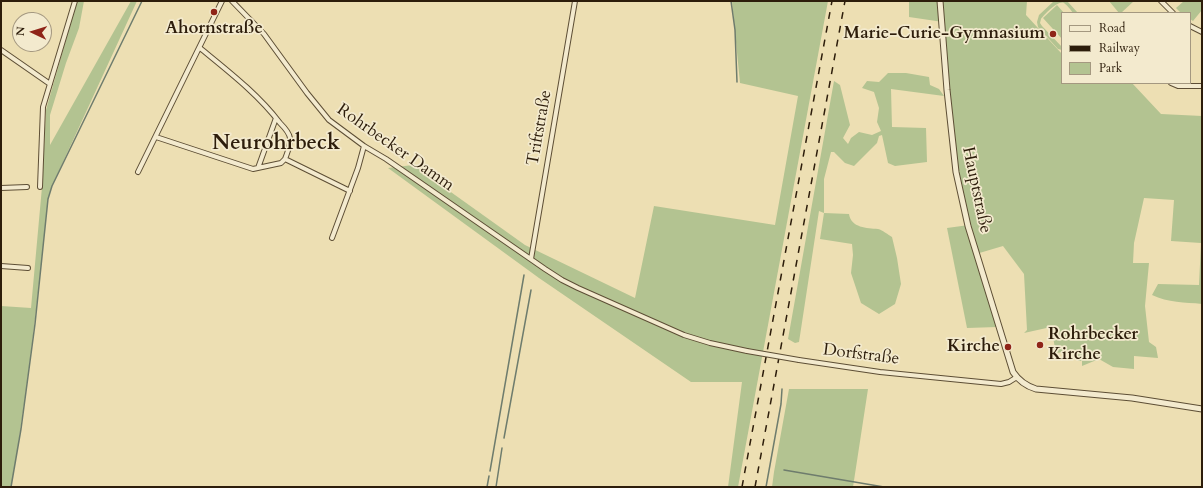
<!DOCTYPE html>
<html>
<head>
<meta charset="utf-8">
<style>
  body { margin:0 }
  #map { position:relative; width:1203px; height:488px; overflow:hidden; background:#eddfb3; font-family:Cardo,serif }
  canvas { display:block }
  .frame { position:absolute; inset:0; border:2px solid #2d1d0b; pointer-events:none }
  .legend { position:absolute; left:1061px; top:12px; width:130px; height:72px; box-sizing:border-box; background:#f3eace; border:1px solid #a49880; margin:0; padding:5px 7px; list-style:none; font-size:12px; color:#2d1d0b }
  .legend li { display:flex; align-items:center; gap:8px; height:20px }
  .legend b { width:20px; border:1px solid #a49880 }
  .north { position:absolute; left:12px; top:12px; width:40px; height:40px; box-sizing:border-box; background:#f3eace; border:1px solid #a49880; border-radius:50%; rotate:274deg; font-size:11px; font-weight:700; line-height:16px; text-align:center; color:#2d1d0b }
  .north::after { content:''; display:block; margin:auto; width:14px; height:18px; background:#8f2418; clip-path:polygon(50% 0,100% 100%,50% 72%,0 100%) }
</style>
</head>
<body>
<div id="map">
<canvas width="1203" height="488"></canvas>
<div class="frame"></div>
<ul class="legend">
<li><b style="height:5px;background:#f3eace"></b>Road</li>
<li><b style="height:5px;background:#2d1d0b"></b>Railway</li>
<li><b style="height:11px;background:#b3c391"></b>Park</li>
</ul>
<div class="north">N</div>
</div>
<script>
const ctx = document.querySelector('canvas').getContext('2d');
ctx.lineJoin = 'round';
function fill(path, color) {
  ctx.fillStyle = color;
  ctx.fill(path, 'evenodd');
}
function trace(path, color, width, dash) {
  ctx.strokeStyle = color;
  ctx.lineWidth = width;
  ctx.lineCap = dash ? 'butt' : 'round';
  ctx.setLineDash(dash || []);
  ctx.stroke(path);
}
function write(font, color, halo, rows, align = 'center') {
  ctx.font = font + ' Cardo,serif';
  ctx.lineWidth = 3.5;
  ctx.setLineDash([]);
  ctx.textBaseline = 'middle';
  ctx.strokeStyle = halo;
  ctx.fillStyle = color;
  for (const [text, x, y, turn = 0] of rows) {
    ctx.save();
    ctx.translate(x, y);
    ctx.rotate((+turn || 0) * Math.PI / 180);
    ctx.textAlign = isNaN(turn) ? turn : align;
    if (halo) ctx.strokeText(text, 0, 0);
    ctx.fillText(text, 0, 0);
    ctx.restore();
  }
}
fill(new Path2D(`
  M 77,1 L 84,1 L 79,28 L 66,63 L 50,115 L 50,145 L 131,1 L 137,1 L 52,186 L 48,199 C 38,295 28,391 11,487 L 1,487 L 1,306 L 31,308 L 42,187 L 46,110 Z
  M 732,1 L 828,1 L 738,487 L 728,487 L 742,382 L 691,382 L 539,278 L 388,168 L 413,165 L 525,245 L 635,298 L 654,206 L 775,225 L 798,96 L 740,83 Z
  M 909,1 L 1027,1 L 1026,15 L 1062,54 L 1062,83 L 1132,83 L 1161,114 L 1202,116 L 1202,304 C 1185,302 1168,303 1152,295 L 1158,284 L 1199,285 L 1201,243 L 1171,241 L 1174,200 L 1144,198 L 1134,243 L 1133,263 L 1149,263 L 1145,306 L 1149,342 L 1156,347 L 1158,358 L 1134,356 L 1134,369 L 1113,367 L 1099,359 L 1082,366 L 1082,361 L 1078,361 L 1078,350 L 1056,353 L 1051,327 L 1024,333 L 1027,330 L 1024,274 L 1003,246 L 976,254 L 997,327 L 967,328 L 947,228 L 969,225 L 958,173 L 943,22 L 909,17 Z
  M 1054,1 L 1067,1 L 1078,13 L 1073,13 C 1071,10 1067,5 1064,3 C 1058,0 1044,15 1041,19 L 1040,23 L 1042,26 L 1062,47 L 1062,50 L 1058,49 L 1038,27 L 1037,22 L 1039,15 Z
  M 1109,1 L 1134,1 L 1121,13 L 1119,13 Z
  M 1184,1 L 1202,1 L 1202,10 L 1193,21 L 1190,19 L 1190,13 L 1181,13 L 1176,8 Z
  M 1057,5 L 1064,13 L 1062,13 L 1062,39 L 1043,18 Z
  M 888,73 L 906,73 L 929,77 L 930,85 L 939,89 L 944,96 L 891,89 L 892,127 L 926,128 L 927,162 L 895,166 L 888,163 L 882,135 L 879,136 L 877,143 L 854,166 L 845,163 L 834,152 L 831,152 L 824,179 L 824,213 L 849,214 C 851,228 867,228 878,229 C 883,230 888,235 892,237 L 897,258 L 901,284 L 895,304 L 879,314 L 861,303 L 851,273 L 853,255 L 852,244 L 820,239 L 824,213 L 819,211 L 799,342 L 795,343 L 788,339 L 834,81 L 840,85 L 850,125 L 843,138 L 848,144 L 851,138 L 859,132 L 872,135 L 881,131 L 877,122 L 879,108 L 874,92 L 862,88 L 867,81 L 879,82 Z
  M 789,389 L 868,389 L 853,487 L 772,487 L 774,472 Z`), '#b3c391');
trace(new Path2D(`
  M 731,1 L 735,30 L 737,82
  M 504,438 L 531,290
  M 784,470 L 884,487
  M 490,471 L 524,275
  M 11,487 L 21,429 L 35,324 L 48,199 L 52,186 L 142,1
  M 487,487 L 489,476
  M 496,487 L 502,448
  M 766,487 L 781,404 L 782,389`), '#6e7c6d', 1.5);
const minor = new Path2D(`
  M 232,1 L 264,34 L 307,93 L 329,120 L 364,146 L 386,159 L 545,269 L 562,280 L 578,288 L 684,335 L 710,343 L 747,351
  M 1161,1 L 1173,13
  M 1190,26 L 1202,32
  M 200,48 C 228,71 258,94 280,123 C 284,127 289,132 290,138 C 291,145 287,153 285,159
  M 1,50 L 50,84
  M 1171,83 L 1178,86 L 1202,86
  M 156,137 L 253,169 L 281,163 L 285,159
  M 285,159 L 350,191
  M 258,168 L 276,118
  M 138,172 L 222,1
  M 40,187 L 43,107 L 75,1
  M 1,188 L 27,187
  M 332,238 L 358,168 L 364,146
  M 531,259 L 575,1
  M 1,266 L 28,268
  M 799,360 L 880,372 L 1001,384 L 1009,382 L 1017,377`);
const tertiary = new Path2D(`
  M 940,1 L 947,90 L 956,172 L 968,226 L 1013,372 C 1019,381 1026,386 1036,389 L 1132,398 L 1202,409`);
trace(minor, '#5d4e35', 6);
trace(tertiary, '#5d4e35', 7);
trace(minor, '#f3eace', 4);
trace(tertiary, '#f3eace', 5);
trace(new Path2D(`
  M 742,487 L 832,1
  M 755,487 L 845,1`), '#2d1d0b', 1.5, [7, 7]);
const minorBridge = new Path2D(`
  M 747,351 L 799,360`);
trace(minorBridge, '#5d4e35', 6, []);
trace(minorBridge, '#f3eace', 4);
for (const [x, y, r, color] of [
  [214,12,4,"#8f2418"],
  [1053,34,4,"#8f2418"],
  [1040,345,4,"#8f2418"],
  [1008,347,4,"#8f2418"]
]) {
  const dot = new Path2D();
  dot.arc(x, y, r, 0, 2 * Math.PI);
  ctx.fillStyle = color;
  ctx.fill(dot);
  trace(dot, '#f3eace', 1.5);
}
write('bold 17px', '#2d1d0b', '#f3eace', [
  ["Ahornstraße",214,29,"center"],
  ["Marie-Curie-Gymnasium",1045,34],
  ["Rohrbecker",1048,335,"left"],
  ["Kirche",1048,355,"left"],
  ["Kirche",1000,347]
], 'right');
write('17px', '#2d1d0b', '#f3eace', [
  ["Triftstraße",540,128,-80],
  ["Rohrbecker Damm",395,148,35],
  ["Hauptstraße",976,190,78],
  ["Dorfstraße",861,355,7]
]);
write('bold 21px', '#2d1d0b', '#f3eace', [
  ["Neurohrbeck",276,144]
]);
</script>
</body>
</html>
